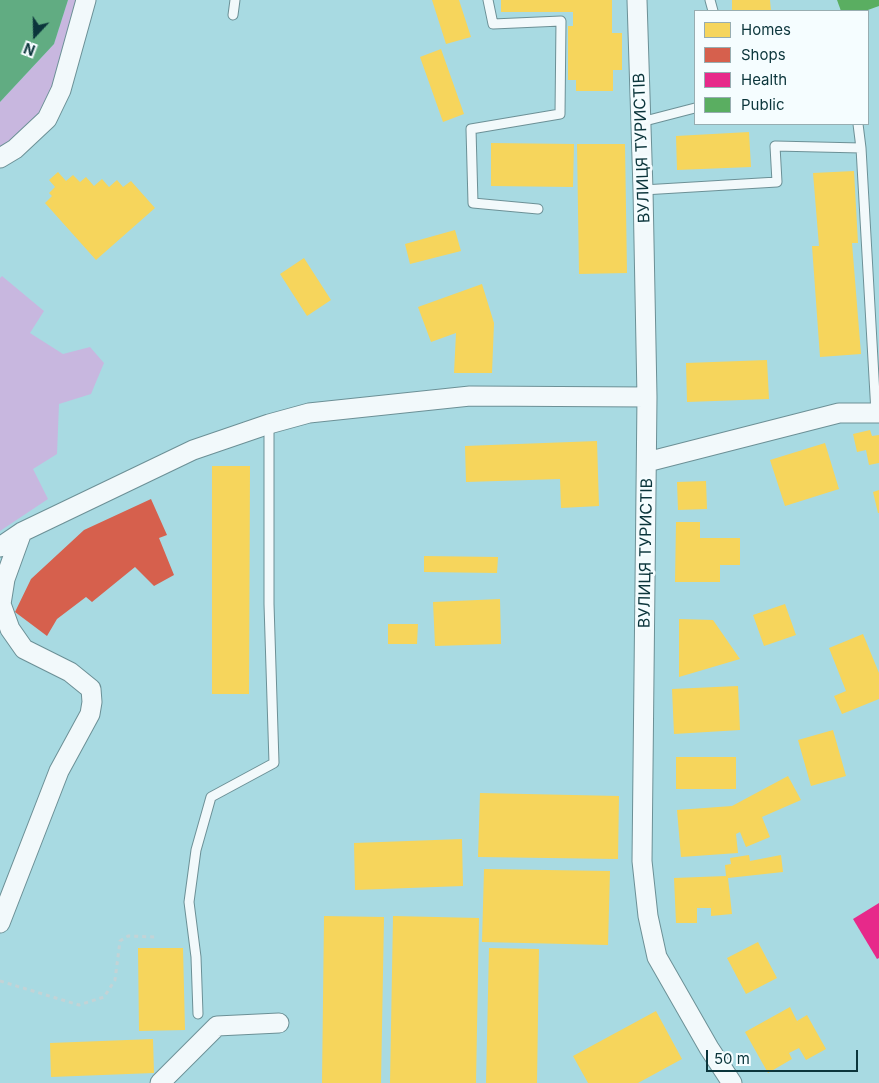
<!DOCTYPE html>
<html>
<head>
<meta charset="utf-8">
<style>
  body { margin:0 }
  #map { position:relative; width:879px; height:1083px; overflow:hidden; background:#a8dae2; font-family:Inter,sans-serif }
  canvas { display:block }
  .legend { position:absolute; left:694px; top:10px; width:175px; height:115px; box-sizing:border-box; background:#f5fdff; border:1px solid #97adb1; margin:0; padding:6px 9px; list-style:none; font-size:15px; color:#0b353b }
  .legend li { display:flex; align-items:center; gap:10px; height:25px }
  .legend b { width:25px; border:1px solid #97adb1 }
  .north { position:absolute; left:10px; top:10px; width:50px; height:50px; -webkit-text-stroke:4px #f5fdff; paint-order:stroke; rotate:201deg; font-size:14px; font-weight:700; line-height:20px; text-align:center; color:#0b353b }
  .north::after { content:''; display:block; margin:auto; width:18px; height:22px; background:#0b353b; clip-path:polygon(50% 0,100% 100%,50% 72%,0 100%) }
  .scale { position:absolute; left:706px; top:1050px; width:152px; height:22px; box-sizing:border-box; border:2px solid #0b353b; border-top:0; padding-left:6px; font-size:15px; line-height:18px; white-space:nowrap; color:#0b353b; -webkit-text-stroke:4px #f5fdff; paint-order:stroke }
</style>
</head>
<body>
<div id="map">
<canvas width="879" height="1083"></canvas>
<ul class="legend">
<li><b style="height:14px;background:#f6d55c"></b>Homes</li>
<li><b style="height:14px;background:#d6604d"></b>Shops</li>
<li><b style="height:14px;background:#e7298a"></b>Health</li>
<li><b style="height:14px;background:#5aae61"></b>Public</li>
</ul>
<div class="north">N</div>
<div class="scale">50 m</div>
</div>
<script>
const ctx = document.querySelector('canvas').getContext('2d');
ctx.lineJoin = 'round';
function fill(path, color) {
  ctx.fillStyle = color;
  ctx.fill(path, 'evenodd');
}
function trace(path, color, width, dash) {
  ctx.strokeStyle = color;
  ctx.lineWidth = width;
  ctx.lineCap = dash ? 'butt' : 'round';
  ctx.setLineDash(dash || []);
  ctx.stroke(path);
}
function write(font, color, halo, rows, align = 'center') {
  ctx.font = font + ' Inter,sans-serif';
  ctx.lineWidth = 5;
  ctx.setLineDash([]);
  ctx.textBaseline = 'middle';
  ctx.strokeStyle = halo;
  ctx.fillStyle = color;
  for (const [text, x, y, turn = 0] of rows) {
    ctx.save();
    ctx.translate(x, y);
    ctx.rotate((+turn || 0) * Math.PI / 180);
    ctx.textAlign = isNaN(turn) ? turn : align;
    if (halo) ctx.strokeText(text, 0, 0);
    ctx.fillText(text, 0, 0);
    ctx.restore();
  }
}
fill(new Path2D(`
  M 68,0 L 86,0 L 61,90 L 0,158 L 0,102 L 54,44 Z
  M 2,276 L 44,311 L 30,333 L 63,354 L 90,347 L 104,363 L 91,394 L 59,404 L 57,454 L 33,469 L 48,499 L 0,531 L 0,278 Z`), '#c8b7df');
fill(new Path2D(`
  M 0,0 L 68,0 L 54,44 L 0,102 Z`), '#61ac82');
fill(new Path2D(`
  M 432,0 L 459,0 L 471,37 L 446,44 Z
  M 501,0 L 612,0 L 612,33 L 622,33 L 622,70 L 613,70 L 613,91 L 576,91 L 576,80 L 568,80 L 568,26 L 573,26 L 573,12 L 501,12 Z
  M 732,0 L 770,0 L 771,11 L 732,11 Z
  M 441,49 L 464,114 L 443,122 L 420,57 Z
  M 749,132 L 751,167 L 677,170 L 676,136 Z
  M 491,143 L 574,144 L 573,187 L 491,186 Z
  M 577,144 L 625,144 L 627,273 L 579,274 Z
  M 854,171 L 858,243 L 852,243 L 861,354 L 820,357 L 812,246 L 819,246 L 813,173 Z
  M 58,172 L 66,181 L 73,175 L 80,182 L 86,177 L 94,186 L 102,179 L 109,187 L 117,180 L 123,187 L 131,181 L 155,208 L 96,260 L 45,203 L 52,196 L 49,193 L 55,187 L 49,180 Z
  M 455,230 L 461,251 L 410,264 L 405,244 Z
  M 304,258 L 331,300 L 307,316 L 280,274 Z
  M 482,284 L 494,323 L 492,373 L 454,373 L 456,333 L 431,342 L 418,307 Z
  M 767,360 L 769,399 L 687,402 L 686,363 Z
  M 870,430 L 872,436 L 879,435 L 879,463 L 869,465 L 866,450 L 857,452 L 853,434 Z
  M 597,441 L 599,506 L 561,508 L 560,479 L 466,482 L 465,446 Z
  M 825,443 L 839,489 L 785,506 L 770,460 Z
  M 212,466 L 250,466 L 249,694 L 212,694 Z
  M 706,481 L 707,509 L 678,510 L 677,482 Z
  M 879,490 L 879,513 L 878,513 L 873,492 Z
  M 676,522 L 700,522 L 700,538 L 740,538 L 740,565 L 720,565 L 720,582 L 675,582 Z
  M 424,556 L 498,557 L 497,573 L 424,572 Z
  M 500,599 L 501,644 L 435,646 L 433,602 Z
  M 785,604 L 796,635 L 764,646 L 753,615 Z
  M 679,619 L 713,620 L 740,659 L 679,677 Z
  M 388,624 L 418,624 L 417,644 L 388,644 Z
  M 863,634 L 879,673 L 879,699 L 842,714 L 834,696 L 846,691 L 829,648 Z
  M 738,686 L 740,730 L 674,734 L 672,689 Z
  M 833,730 L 846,776 L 811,786 L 798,740 Z
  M 676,757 L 736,757 L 736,789 L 676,789 Z
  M 788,776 L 801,800 L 762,817 L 770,837 L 746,847 L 740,832 L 736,834 L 738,853 L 681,857 L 677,810 L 732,806 Z
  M 480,793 L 619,796 L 618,859 L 478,857 Z
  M 462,839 L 463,886 L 355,890 L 354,843 Z
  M 749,855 L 750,861 L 781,855 L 783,872 L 728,878 L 732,914 L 711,916 L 711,908 L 697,908 L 697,923 L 676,923 L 674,878 L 726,876 L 725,865 L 731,864 L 730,858 Z
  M 484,869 L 610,871 L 608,945 L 482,942 Z
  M 324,916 L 384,917 L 381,1083 L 322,1083 Z
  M 393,916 L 479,918 L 476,1083 L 390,1083 Z
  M 758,942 L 777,978 L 746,994 L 727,958 Z
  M 138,948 L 183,948 L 185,1030 L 139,1031 Z
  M 489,948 L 539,949 L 537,1083 L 486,1083 Z
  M 790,1007 L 797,1021 L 807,1015 L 826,1049 L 806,1060 L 799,1048 L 789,1053 L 792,1059 L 768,1073 L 745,1032 Z
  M 656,1011 L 682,1059 L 638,1083 L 588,1083 L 573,1056 Z
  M 153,1039 L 154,1073 L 51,1077 L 50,1043 Z`), '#f6d55c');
fill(new Path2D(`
  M 151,499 L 167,535 L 159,538 L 174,575 L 154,586 L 135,567 L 92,602 L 86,597 L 57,619 L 47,636 L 15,612 L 31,579 L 84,530 Z`), '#d6604d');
fill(new Path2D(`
  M 879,903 L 879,958 L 877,959 L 853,919 Z`), '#e7298a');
fill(new Path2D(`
  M 837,0 L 879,0 L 879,6 L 865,11 L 841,11 Z`), '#5aae61');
const service = new Path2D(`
  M 488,0 L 493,24 L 561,21 L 560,114 L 471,129 L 473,203 L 538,209
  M 710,0 L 713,11
  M 233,15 L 235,0
  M 641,122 L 695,108
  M 858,124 L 861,148 L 876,413
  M 643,190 L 777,182 L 775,146 L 861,148
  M 198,1014 L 196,957 L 189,902 L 196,850 L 211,797 L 274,763 L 269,604 L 269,424`);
const minor = new Path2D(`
  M 637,0 L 643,190 L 647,397 L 642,861 L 648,916 L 657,957 L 709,1048 L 732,1083
  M 0,158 L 15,149 L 47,119 L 61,90 L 86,0
  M 647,462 L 839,413 L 879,413
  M 0,547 L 22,532 L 193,450 L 269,424 L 309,413 L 470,396 L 647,397
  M 0,923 L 59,771 L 90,714 L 92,702 L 91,689 L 70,672 L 24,649 L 10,629 L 1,604 L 5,579 L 22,532
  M 160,1083 L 217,1026 L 279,1023`);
trace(service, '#6c9096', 11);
trace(minor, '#6c9096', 21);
trace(new Path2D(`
  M 0,981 L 79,1005 L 104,997 L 115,980 L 120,941 L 128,936 L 156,937`), '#c3d3d6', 3, [4, 4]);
trace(service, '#f2f9fb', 9);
trace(minor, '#f2f9fb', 19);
write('16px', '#0b353b', '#f5fdff', [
  ["ВУЛИЦЯ ТУРИСТІВ",642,148,-92],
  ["ВУЛИЦЯ ТУРИСТІВ",646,553,-89]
]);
</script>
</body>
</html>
